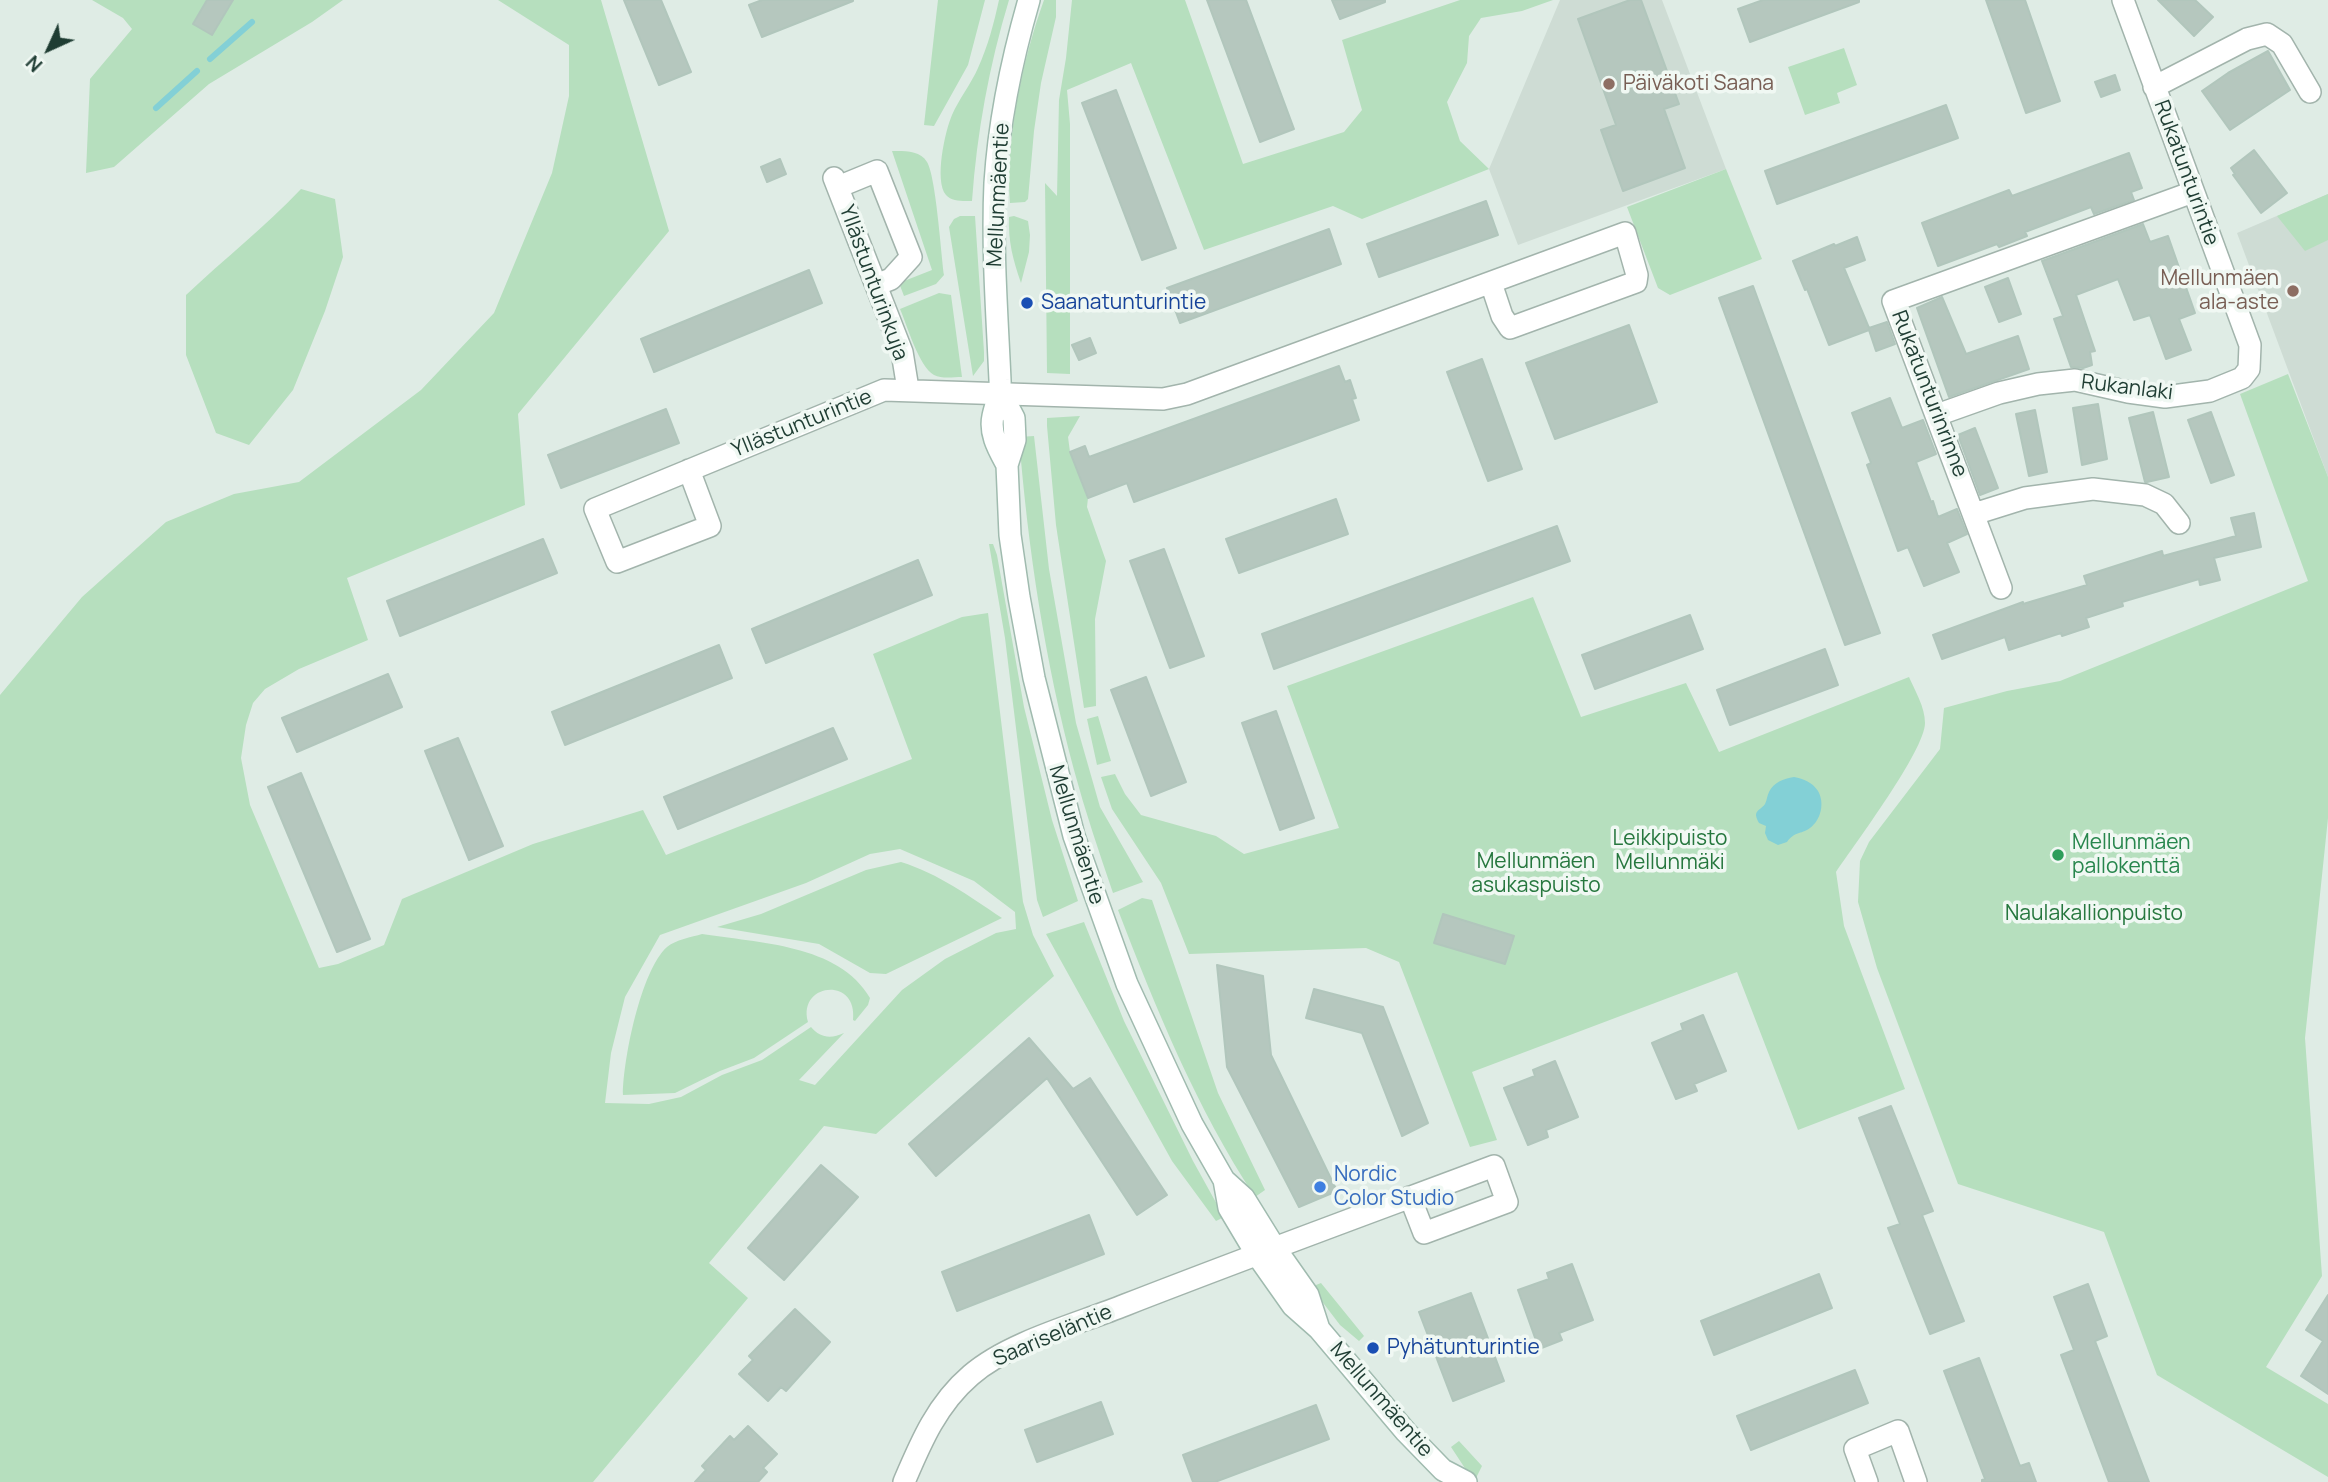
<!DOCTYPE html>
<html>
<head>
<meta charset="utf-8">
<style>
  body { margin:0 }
  #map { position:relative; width:2328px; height:1482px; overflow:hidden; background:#dfece5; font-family:Manrope,sans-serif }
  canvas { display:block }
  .north { position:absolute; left:14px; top:14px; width:70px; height:70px; -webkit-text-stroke:5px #f0f8f3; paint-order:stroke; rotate:225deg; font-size:19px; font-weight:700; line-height:28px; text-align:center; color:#1f3d33 }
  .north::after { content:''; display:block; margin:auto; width:24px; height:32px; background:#1f3d33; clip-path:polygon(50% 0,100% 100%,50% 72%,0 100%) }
</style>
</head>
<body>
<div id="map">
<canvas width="2328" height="1482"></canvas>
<div class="north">N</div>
</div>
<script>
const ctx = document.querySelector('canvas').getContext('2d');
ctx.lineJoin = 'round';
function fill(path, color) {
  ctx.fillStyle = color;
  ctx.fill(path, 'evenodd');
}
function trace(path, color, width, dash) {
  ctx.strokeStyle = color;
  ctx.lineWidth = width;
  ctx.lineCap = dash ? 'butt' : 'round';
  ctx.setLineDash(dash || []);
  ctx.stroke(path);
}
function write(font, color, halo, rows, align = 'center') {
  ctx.font = font + ' Manrope,sans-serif';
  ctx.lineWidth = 7;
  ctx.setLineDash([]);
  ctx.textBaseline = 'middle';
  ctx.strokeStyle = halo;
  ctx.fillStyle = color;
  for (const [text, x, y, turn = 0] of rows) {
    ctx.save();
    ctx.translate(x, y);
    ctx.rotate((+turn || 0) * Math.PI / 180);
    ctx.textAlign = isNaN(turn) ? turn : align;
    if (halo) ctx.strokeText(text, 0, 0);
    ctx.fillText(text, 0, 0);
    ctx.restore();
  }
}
fill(new Path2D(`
  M 1560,0 L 1662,0 L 1726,169 L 1518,245 L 1489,169 Z
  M 2328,194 L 2328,477 L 2237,233 Z`), '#cedcd4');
fill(new Path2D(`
  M 92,0 L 343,0 L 312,22 L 209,84 L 114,167 L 86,173 L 90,79 L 132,29 L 123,18 Z
  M 498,0 L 601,0 L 669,231 L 518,414 L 525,505 L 347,578 L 368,640 L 299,669 L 265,689 L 253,703 L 246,725 L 241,758 L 250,805 L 319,968 L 338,964 L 384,945 L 402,899 L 533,844 L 643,810 L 666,855 L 912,759 L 873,654 L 962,617 L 988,613 L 1023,902 L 1033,935 L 1054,976 L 876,1134 L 824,1126 L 709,1263 L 748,1298 L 593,1482 L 0,1482 L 0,695 L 82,597 L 166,522 L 234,494 L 299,482 L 421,390 L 494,313 L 552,173 L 569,96 L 569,45 ZM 900,849 L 974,881 L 1015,912 L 1016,929 L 996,933 L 945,959 L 902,990 L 815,1085 L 799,1080 L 844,1033 C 831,1039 820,1038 811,1027 L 762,1060 L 722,1075 L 681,1097 L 649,1104 L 605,1103 L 611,1053 L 625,997 L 660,935 L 806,883 L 870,854 Z
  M 938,0 L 985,0 L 968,65 L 934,126 L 924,125 Z
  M 999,0 L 1009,0 C 989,66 977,132 972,201 C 963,201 952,202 946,195 C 934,181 945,131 952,115 C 959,99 971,84 978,68 C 988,46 994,23 999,0 Z
  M 1044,0 L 1056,0 L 1056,17 L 1041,83 L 1034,131 L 1028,199 L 1025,202 L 1010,203 C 1005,141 1023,58 1044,0 Z
  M 1072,0 L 1185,0 L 1243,164 L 1344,132 L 1362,110 L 1342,40 L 1460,0 L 1553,0 L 1522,11 L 1481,18 L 1469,36 L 1467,63 L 1447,102 L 1460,141 L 1489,169 L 1362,219 L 1333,206 L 1204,250 L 1131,63 L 1067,90 L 1070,124 L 1070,374 L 1047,373 L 1045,183 L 1057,196 L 1059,100 L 1066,58 Z
  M 1844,48 L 1857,85 L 1837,93 L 1840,103 L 1805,115 L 1788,67 Z
  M 892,151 C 904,151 920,150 927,162 C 936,177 941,253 944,275 L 936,284 L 904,296 L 899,283 L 932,270 Z
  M 1726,169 L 1762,259 L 1670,295 L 1658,288 L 1627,207 Z
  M 301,189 L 335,199 L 343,257 L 325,311 L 293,390 L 249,445 L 216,433 L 186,355 L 186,295 C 224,259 265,227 301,189 Z
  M 2328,194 L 2328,240 L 2305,251 L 2277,216 Z
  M 960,216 L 975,216 L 984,352 L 984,361 L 973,376 L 949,227 L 954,219 Z
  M 1014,216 L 1028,221 L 1030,235 L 1029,252 L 1021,283 C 1013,260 1008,241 1009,217 Z
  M 939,293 L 951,295 L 962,377 C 953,377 942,379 934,375 C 919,367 907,325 900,309 Z
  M 2288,374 L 2328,477 L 2328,818 L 2305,1038 L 2322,1276 L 2266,1367 L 2328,1404 L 2328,1477 L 2157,1375 L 2104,1232 L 1958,1184 L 1877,968 L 1858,902 L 1860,861 L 1869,842 L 1940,749 L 1944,708 L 2007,691 L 2060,681 L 2308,581 L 2240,394 Z
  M 1080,416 L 1068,437 L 1070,452 L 1088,498 L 1087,507 L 1106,561 L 1095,619 L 1096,706 L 1084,708 L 1056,525 L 1047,426 L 1047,418 Z
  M 1034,436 L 1049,569 L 1076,723 L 1100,807 L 1143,882 L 1113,893 C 1099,852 1085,811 1074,770 C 1045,661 1028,550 1019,437 Z
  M 989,544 L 993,544 L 997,555 L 1024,707 L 1052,820 L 1078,901 L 1043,917 L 1037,900 L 1005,638 Z
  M 1533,597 L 1581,717 L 1686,683 L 1719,752 L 1909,677 C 1915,691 1925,707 1925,723 C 1925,750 1855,844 1836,872 L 1844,926 L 1905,1089 L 1798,1130 L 1737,972 L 1472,1072 L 1497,1140 L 1470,1147 L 1399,962 L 1366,948 L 1189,954 L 1161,883 L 1112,809 L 1101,777 L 1115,774 L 1125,794 L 1141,815 L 1216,836 L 1244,854 L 1339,828 L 1287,686 Z
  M 1098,716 L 1111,761 L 1097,765 L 1087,719 Z
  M 901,862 C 939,874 969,896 1002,918 L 886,974 L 870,973 L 819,944 L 717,927 L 761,914 L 866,870 Z
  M 1142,898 L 1152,900 L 1218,1093 L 1265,1190 L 1255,1197 C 1197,1109 1156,1009 1118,910 Z
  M 1084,922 L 1124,1021 L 1193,1161 L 1224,1217 L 1216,1221 L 1172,1161 L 1046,934 Z
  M 702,934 C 758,943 839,944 870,998 L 868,1005 L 855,1021 L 853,1020 C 858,976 797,983 808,1022 L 754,1058 L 720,1071 L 675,1093 L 623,1095 C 623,1060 641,970 667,947 C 675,940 692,937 702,934 Z
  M 1321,1283 L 1364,1336 L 1359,1341 L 1340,1325 L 1311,1287 Z
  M 1459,1441 L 1482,1466 L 1474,1482 L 1451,1447 Z`), '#b6dfbe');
fill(new Path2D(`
  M 1794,777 C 1804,779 1812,782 1818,791 C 1825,803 1821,820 1810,828 C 1800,835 1795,831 1787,842 L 1778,845 L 1768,840 L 1765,833 L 1766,826 L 1759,823 C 1752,810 1759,812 1765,804 C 1767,800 1767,796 1769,792 C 1774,782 1783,779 1794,777 Z`), '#83d0d6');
trace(new Path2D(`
  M 210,59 L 252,22
  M 156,108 L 197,71`), '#83d0d6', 6);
const building = new Path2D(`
  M 207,0 L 233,0 L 212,35 L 193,24 Z
  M 624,0 L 661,0 L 691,72 L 659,85 Z
  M 762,0 L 853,0 L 853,1 L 762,37 L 749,5 Z
  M 1207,0 L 1246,0 L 1294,129 L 1260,142 Z
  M 1332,0 L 1385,0 L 1385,2 L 1340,19 Z
  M 1630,0 L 1641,0 L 1679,104 L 1664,109 L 1685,168 L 1623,191 L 1601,130 L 1616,125 L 1578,19 Z
  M 1763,0 L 1859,0 L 1859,2 L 1750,42 L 1738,9 Z
  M 1986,0 L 2025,0 L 2060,101 L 2026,113 Z
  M 2158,0 L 2195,0 L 2213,17 L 2194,36 Z
  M 2268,51 L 2290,90 L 2230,130 L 2202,91 L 2228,73 Z
  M 2115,75 L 2120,90 L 2101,97 L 2095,82 Z
  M 1116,90 L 1176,248 L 1142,260 L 1082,103 Z
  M 1946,105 L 1958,138 L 1777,204 L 1765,171 Z
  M 2254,150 L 2287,193 L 2261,213 L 2233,175 L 2235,174 L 2231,168 Z
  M 2129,153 L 2142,188 L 2131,192 L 2134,200 L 2094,214 L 2091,207 L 2025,232 L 2027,236 L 1999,247 L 1997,244 L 1938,266 L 1922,223 L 2009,190 L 2012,196 Z
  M 780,159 L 786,174 L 767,182 L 761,167 Z
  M 1486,201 L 1498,235 L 1379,277 L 1367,244 Z
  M 2143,224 L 2150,242 L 2168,236 L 2195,313 L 2179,319 L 2191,350 L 2166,359 L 2150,315 L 2134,320 L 2118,279 L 2076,295 L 2095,351 L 2090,352 L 2092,365 L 2083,368 L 2071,367 L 2054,319 L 2063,316 L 2042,261 Z
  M 1329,229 L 1341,264 L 1180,323 L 1167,288 Z
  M 1857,237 L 1865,260 L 1844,268 L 1869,328 L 1887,322 L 1895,344 L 1876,351 L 1869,330 L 1829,345 L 1807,289 L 1805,290 L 1793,261 L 1834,244 L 1835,246 Z
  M 809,270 L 822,303 L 654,372 L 641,339 Z
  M 2008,278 L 2021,314 L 1999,322 L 1985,287 Z
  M 1753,286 L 1880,633 L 1845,645 L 1719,298 Z
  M 1942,297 L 1966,354 L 2018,336 L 2029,369 L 1949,397 L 1917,308 Z
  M 1629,325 L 1657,402 L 1555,439 L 1526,363 Z
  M 1090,338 L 1096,353 L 1079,360 L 1072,345 Z
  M 1482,359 L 1522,469 L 1488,481 L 1447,372 Z
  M 1339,366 L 1345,382 L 1350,380 L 1356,398 L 1352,399 L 1359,420 L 1134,502 L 1127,483 L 1088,498 L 1070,452 L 1085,446 L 1089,457 Z
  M 1890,398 L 1902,428 L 1923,420 L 1936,454 L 1916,462 L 1931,502 L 1933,501 L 1938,517 L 1957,509 L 1967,534 L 1947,543 L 1959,572 L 1924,586 L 1908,547 L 1898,551 L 1867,465 L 1871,463 L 1852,413 Z
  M 2098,404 L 2107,459 L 2082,465 L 2073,408 Z
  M 666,409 L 679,443 L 561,488 L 548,455 Z
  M 2035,410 L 2047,472 L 2029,476 L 2016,414 Z
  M 2153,412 L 2169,477 L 2147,482 L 2145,482 L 2129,418 Z
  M 2211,412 L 2234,475 L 2211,483 L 2188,420 Z
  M 1975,428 L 1998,488 L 1980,495 L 1958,435 Z
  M 1336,499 L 1348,534 L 1239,573 L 1226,539 Z
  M 2254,513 L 2261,547 L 2214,558 L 2220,580 L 2200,585 L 2199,579 L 2122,602 L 2123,606 L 2086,618 L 2089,627 L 2062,636 L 2061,633 L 2009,650 L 2005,637 L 1942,659 L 1933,635 L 2023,602 L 2023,604 L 2087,585 L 2084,576 L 2162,551 L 2163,556 L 2236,536 L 2231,518 Z
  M 1557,526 L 1570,561 L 1274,669 L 1262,634 Z
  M 543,539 L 557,573 L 400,636 L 387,601 Z
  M 1164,549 L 1204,656 L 1170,668 L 1130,561 Z
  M 918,560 L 932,595 L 766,663 L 752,629 Z
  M 1690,615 L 1703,649 L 1595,689 L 1582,655 Z
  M 719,645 L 732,678 L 565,745 L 552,712 Z
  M 1825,649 L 1838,685 L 1730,725 L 1717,690 Z
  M 388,674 L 402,707 L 297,752 L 282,718 Z
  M 1146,677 L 1186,782 L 1151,796 L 1111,690 Z
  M 1276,711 L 1314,818 L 1280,830 L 1242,723 Z
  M 833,728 L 847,759 L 678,829 L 664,797 Z
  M 458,738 L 503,846 L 469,860 L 425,751 Z
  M 301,773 L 370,939 L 337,952 L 268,787 Z
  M 1443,914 L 1514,936 L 1505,964 L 1434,943 Z
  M 1217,965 L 1263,976 L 1271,1055 L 1337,1191 L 1299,1207 L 1227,1067 Z
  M 1314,989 L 1383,1007 L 1428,1123 L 1402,1136 L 1362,1033 L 1306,1018 Z
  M 1703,1015 L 1726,1071 L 1694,1084 L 1697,1091 L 1676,1099 L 1652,1043 L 1683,1030 L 1681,1024 Z
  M 1029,1038 L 1073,1089 L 1090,1078 L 1167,1195 L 1137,1215 L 1047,1078 L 936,1176 L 909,1144 Z
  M 1555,1061 L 1578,1117 L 1546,1130 L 1548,1137 L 1528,1145 L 1504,1088 L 1535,1076 L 1533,1070 Z
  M 1891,1106 L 1933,1211 L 1922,1215 L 1964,1321 L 1930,1334 L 1888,1228 L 1900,1224 L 1859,1118 Z
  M 821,1165 L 858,1197 L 784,1280 L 748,1248 Z
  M 1089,1215 L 1104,1254 L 957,1311 L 942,1272 Z
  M 1572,1264 L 1593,1320 L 1559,1333 L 1562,1340 L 1539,1349 L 1518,1290 L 1549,1279 L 1547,1273 Z
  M 1819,1274 L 1832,1308 L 1714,1355 L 1701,1321 Z
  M 2088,1284 L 2107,1336 L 2095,1341 L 2149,1482 L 2109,1482 L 2061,1355 L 2074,1350 L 2054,1297 Z
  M 1471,1293 L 1504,1381 L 1453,1401 L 1419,1312 Z
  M 2328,1295 L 2328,1394 L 2301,1376 L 2323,1341 L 2306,1330 Z
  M 795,1309 L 830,1342 L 786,1391 L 781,1387 L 768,1401 L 739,1374 L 753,1360 L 749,1356 Z
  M 1979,1358 L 2020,1466 L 2029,1463 L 2036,1482 L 1982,1482 L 1982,1480 L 1985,1479 L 1944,1371 Z
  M 1855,1370 L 1868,1403 L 1751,1450 L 1737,1416 Z
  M 1101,1402 L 1113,1434 L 1037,1462 L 1025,1430 Z
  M 1316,1405 L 1329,1439 L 1215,1482 L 1193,1482 L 1183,1455 Z
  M 748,1426 L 777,1454 L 763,1468 L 767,1472 L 758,1482 L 695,1482 L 706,1470 L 702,1466 L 730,1436 L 734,1440 Z`);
fill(building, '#b5c7be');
trace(building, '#b1c6bc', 2);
const street = new Path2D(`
  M 2154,87 L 2247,39 L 2267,34 L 2282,44 L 2310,92
  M 834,178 L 902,352 L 908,389
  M 838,187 L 877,171 L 911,257 L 891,279 L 876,285
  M 1937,415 L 1999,393 L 2038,384 L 2075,380 L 2128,392 L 2165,397 L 2210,391 L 2242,378 L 2249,369 L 2250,345 L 2123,0
  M 689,470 L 710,526 L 617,562 L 595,509 L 884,390 L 1163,399 L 1187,394 L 1625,233 L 1637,275 L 1636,282 L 1510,328 L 1502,316 L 1491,283
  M 1974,514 L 2025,498 L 2093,489 L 2145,495 L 2164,504 L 2179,523
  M 2001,588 L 1893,301 L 2193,192
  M 904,1482 C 921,1442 937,1404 971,1375 C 1009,1342 1078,1324 1125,1305 C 1248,1257 1371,1212 1494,1166 L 1507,1202 L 1424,1233 L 1410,1197
  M 1867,1482 L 1855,1449 L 1898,1431 L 1916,1482`);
const secondary = new Path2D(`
  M 1001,393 L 1014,418 L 1015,440 L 1007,465 L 1010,535 L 1019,597 L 1034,678 L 1074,836 L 1127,984 L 1192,1124 L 1224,1180 L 1244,1198 L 1275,1248 L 1308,1295 L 1319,1329
  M 1007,465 C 999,450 989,434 993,416 C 996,402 1001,394 1000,380 C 997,314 992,248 995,183 C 999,121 1012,59 1029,0
  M 1224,1180 L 1229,1208 L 1257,1255 L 1293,1306 L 1319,1329 L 1406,1432 L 1443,1470 L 1466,1482`);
trace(street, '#a2b4ac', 24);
trace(secondary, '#a0bbaf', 24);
trace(street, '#fff', 21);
trace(secondary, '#fff', 21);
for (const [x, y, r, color] of [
  [1609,84,7,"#8d6e63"],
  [2293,291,7,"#8d6e63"],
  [1027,303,7,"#1a4fb4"],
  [2058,855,7,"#2e9e5b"],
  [1320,1187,7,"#3f7fe0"],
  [1373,1348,7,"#1a4fb4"]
]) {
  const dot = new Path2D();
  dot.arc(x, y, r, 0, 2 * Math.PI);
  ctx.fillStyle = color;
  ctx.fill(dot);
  trace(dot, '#f0f8f3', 2.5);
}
write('21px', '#785e54', '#f0f8f3', [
  ["Päiväkoti Saana",1623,84],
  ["Mellunmäen",2279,279,"right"],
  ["ala-aste",2279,303,"right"]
], 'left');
write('21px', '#1f3d33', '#f0f8f3', [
  ["Rukatunturintie",2186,173,70],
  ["Mellunmäentie",999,195,-87],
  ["Yllästunturinkuja",873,283,70],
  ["Rukanlaki",2127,388,7],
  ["Rukatunturinrinne",1929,394,69],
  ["Yllästunturintie",802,424,-22],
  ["Mellunmäentie",1076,835,73],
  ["Saariseläntie",1053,1336,-23],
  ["Mellunmäentie",1381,1400,49]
]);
write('21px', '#164399', '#f0f8f3', [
  ["Saanatunturintie",1041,303],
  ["Pyhätunturintie",1387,1348]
], 'left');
write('21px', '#26773e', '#f0f8f3', [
  ["Leikkipuisto",1670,839],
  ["Mellunmäki",1670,863],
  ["Mellunmäen",1536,862],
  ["asukaspuisto",1536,886],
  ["Naulakallionpuisto",2094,914]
]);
write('21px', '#27864d', '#f0f8f3', [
  ["Mellunmäen",2072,843],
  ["pallokenttä",2072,867]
], 'left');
write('21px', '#366cbe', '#f0f8f3', [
  ["Nordic",1334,1175],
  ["Color Studio",1334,1199]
], 'left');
</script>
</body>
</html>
